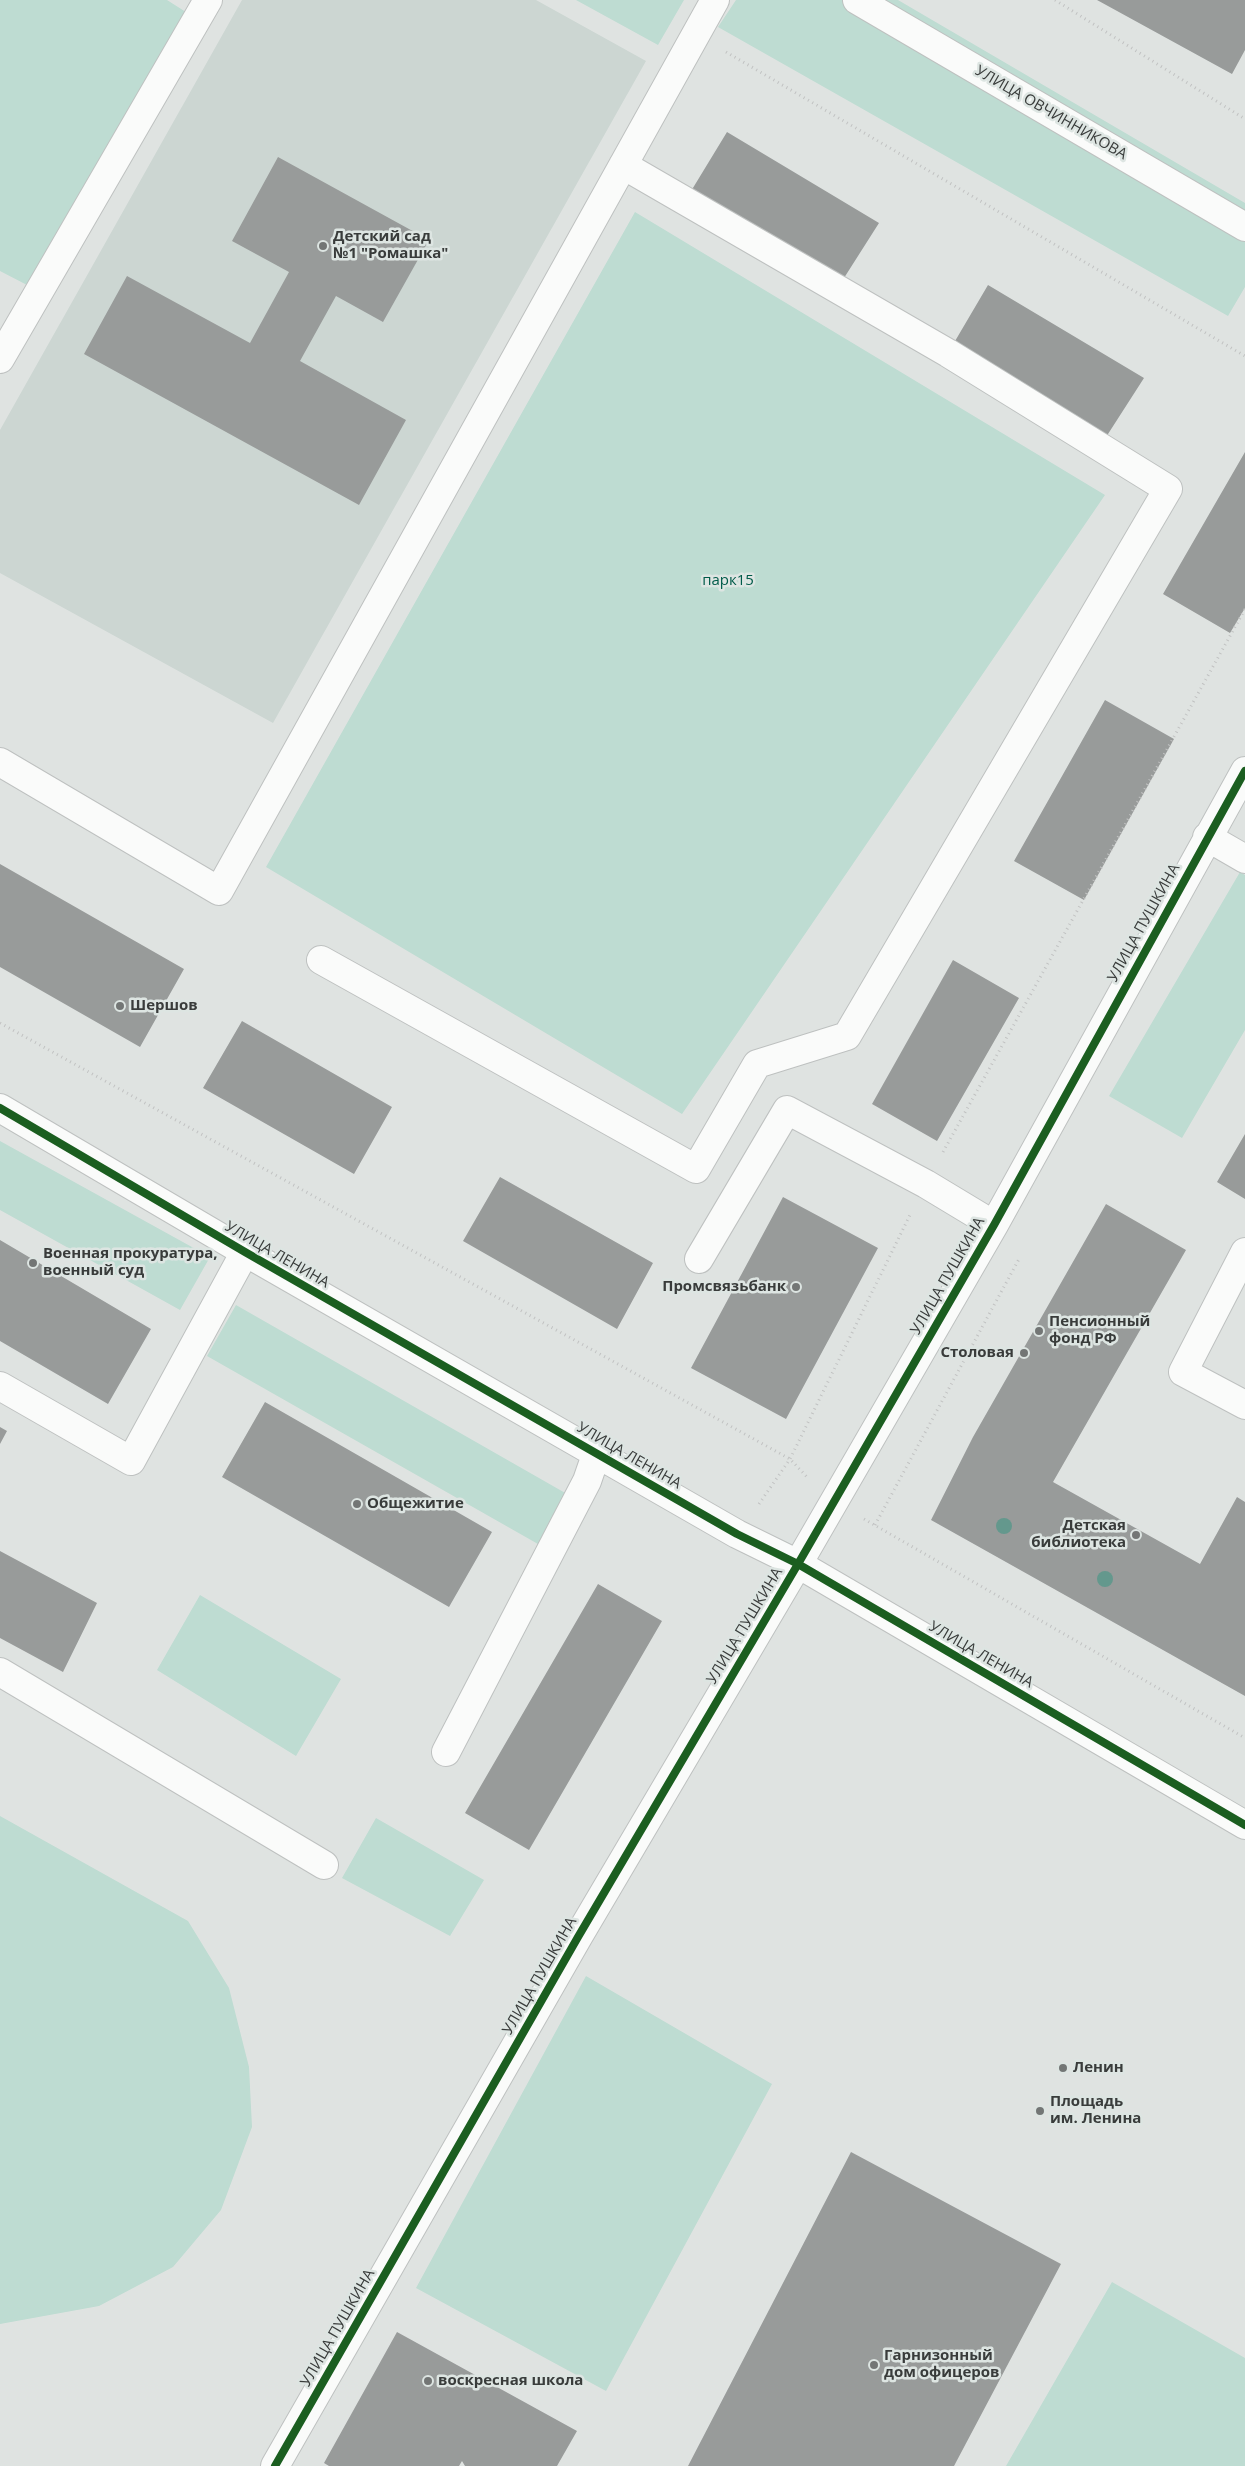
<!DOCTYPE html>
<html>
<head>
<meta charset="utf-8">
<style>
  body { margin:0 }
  canvas { display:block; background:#dfe3e1 }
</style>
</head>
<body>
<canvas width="1245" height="2466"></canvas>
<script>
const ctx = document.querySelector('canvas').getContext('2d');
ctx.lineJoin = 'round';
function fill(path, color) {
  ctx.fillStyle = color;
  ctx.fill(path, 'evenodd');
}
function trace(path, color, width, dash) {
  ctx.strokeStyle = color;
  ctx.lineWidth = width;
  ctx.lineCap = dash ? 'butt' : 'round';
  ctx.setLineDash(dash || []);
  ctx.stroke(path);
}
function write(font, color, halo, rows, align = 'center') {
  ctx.font = font + ' "Open Sans",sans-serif';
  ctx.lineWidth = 5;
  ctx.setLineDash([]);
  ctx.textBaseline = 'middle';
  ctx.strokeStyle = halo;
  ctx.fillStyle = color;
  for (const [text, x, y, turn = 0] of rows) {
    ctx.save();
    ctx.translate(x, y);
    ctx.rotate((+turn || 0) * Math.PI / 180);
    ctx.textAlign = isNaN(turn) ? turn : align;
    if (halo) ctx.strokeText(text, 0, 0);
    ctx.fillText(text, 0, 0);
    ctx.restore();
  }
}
fill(new Path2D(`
  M 242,0 L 536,0 L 646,61 L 273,723 L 0,573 L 0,430 Z`), '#ccd6d2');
fill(new Path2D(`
  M 0,0 L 167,0 L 189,14 L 27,285 L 0,271 Z
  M 576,0 L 684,0 L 658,45 Z
  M 736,0 L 898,0 L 1245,203 L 1245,287 L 1228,316 L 718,27 Z
  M 635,212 L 1105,495 L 682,1114 L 266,867 Z
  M 1240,872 L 1245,875 L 1245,1030 L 1182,1138 L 1109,1096 Z
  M 0,1141 L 210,1257 L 180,1310 L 0,1210 Z
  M 236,1305 L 574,1498 L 545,1548 L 207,1356 Z
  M 200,1595 L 341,1679 L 296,1756 L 157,1670 Z
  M 0,1816 L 188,1921 L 229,1988 L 249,2067 L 252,2127 L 221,2210 L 173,2267 L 99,2306 L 0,2324 Z
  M 376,1818 L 484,1880 L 450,1936 L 342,1878 Z
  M 586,1976 L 772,2084 L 606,2391 L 416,2288 Z
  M 1112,2282 L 1245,2358 L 1245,2466 L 1006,2466 Z`), '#bedcd2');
fill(new Path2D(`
  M 1097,0 L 1245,0 L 1245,50 L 1232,74 Z
  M 727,132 L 879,223 L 837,289 L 685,201 Z
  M 278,157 L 429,240 L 383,322 L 336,296 L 300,361 L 406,420 L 359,505 L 84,354 L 127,276 L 250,343 L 289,272 L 232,241 Z
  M 988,285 L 1144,378 L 1099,448 L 948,353 Z
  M 1245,452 L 1245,608 L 1230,633 L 1163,594 Z
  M 1105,700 L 1174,739 L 1084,900 L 1014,861 Z
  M 0,864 L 184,969 L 140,1047 L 0,967 Z
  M 953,960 L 1019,998 L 937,1141 L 872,1104 Z
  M 242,1021 L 392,1107 L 354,1174 L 203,1088 Z
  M 1245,1134 L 1245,1199 L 1217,1182 Z
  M 500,1177 L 653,1263 L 617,1329 L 463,1241 Z
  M 783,1197 L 878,1248 L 786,1419 L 691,1368 Z
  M 1106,1204 L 1186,1250 L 1053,1482 L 1200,1564 L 1237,1497 L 1245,1502 L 1245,1696 L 931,1520 L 973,1437 Z
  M 0,1240 L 151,1329 L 108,1404 L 0,1341 Z
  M 265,1402 L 492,1532 L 449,1607 L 222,1477 Z
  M 0,1427 L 7,1431 L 0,1444 Z
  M 0,1551 L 97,1603 L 63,1672 L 0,1638 Z
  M 598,1584 L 662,1621 L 529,1850 L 465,1813 Z
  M 851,2152 L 1061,2264 L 954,2466 L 688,2466 Z
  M 397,2332 L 577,2431 L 557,2466 L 465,2466 L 462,2461 L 459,2466 L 329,2466 L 324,2463 Z`), '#989b9a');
const minor = new Path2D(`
  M 857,0 L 1245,227
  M 0,359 L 208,0
  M 0,762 L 219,891 L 715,0
  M 1207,837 L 1245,859
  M 321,960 L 696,1169 L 757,1064 L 847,1036 L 1168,489 L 948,353 L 623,165
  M 0,1108 L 245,1252 L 737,1534 L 798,1564 L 1245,1825
  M 1245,1252 L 1183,1372 L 1245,1405
  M 699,1259 L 787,1110 L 926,1184 L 994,1225
  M 0,1386 L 131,1461 L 245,1252
  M 0,1672 L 324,1865
  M 446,1752 L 587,1481 L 597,1452
  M 275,2466 L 578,1937 L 798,1564 L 994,1225 L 1245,771`);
trace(minor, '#bec1c0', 30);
trace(new Path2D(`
  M 1055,0 L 1245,119
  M 726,52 L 1245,356
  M 0,1023 L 790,1459 L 807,1477
  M 943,1152 L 1245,609
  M 759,1504 L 790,1459 L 910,1215
  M 864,1519 L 1245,1738
  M 875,1525 L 1019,1259`), '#c1c2c2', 3, [1, 4]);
trace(minor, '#fafbfa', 28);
trace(new Path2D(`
  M 0,1108 L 245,1252 L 737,1534 L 798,1564 L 1245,1825
  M 275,2466 L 578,1937 L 798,1564 L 994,1225 L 1245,771`), '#1b5e20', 8);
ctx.fillStyle = '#64988d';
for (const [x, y] of [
  [1004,1526],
  [1105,1579]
]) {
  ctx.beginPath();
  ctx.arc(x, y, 8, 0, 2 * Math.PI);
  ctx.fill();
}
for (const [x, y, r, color] of [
  [323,246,5,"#737675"],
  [120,1006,5,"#737675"],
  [33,1263,5,"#737675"],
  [796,1287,5,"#737675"],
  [1039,1331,5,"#737675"],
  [1024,1353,5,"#737675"],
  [357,1504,5,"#737675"],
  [1136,1535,5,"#737675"],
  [1063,2068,5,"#737675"],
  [1040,2111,5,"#737675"],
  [874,2365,5,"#737675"],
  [428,2381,5,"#737675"]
]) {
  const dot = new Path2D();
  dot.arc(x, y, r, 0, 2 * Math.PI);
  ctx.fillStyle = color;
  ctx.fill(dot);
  trace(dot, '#dde5e2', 2);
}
write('15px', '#393c3b', '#dde5e2', [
  ["УЛИЦА ОВЧИННИКОВА",1051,113,30],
  ["УЛИЦА ПУШКИНА",1144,923,-61],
  ["УЛИЦА ЛЕНИНА",277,1255,30],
  ["УЛИЦА ПУШКИНА",948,1276,-60],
  ["УЛИЦА ЛЕНИНА",629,1456,30],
  ["УЛИЦА ПУШКИНА",745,1626,-59],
  ["УЛИЦА ЛЕНИНА",981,1655,30],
  ["УЛИЦА ПУШКИНА",540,1976,-60],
  ["УЛИЦА ПУШКИНА",338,2328,-60]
]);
write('bold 15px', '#393c3b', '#dde5e2', [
  ["Детский сад",333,237],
  ["№1 \"Ромашка\"",333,254],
  ["Шершов",130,1006],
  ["Военная прокуратура,",43,1254],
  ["военный суд",43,1271],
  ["Промсвязьбанк",786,1287,"right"],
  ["Пенсионный",1049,1322],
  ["фонд РФ",1049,1339],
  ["Столовая",1014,1353,"right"],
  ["Общежитие",367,1504],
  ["Детская",1126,1526,"right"],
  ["библиотека",1126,1543,"right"],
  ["Ленин",1073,2068],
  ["Площадь",1050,2102],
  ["им. Ленина",1050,2119],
  ["Гарнизонный",884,2356],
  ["дом офицеров",884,2373],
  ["воскресная школа",438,2381]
], 'left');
write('15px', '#005b49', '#dde5e2', [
  ["парк15",728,581]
]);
</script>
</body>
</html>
